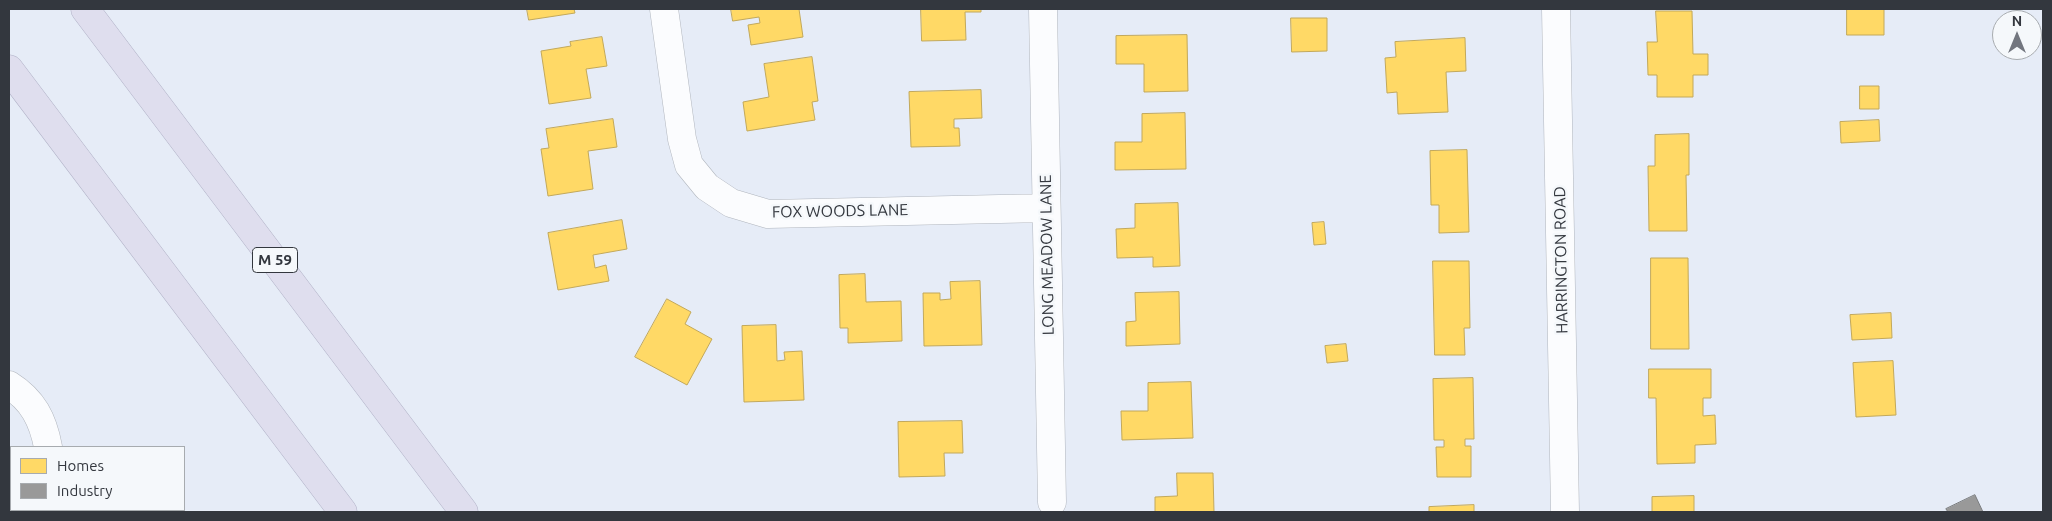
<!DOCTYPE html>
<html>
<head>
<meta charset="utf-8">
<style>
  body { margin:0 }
  #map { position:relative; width:2052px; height:521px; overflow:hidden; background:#e6ecf7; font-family:Ubuntu,sans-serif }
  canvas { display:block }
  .frame { position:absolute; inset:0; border:10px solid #33373e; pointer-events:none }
  .legend { position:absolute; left:10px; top:446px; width:175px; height:65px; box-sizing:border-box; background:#f5f8fb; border:1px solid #a7abaf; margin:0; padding:6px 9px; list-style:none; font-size:15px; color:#33373e }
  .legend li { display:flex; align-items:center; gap:10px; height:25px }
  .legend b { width:25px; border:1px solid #a7abaf }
  .north { position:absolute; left:1992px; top:10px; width:50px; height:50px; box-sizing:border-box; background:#f5f8fb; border:1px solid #a7abaf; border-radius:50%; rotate:0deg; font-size:14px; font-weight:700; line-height:20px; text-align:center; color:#33373e }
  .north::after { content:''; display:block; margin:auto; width:18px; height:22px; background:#72767f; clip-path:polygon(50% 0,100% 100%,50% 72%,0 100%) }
</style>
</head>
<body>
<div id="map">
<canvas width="2052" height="521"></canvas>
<div class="frame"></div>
<ul class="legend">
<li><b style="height:14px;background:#ffd966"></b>Homes</li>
<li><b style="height:14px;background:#999"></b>Industry</li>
</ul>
<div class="north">N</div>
</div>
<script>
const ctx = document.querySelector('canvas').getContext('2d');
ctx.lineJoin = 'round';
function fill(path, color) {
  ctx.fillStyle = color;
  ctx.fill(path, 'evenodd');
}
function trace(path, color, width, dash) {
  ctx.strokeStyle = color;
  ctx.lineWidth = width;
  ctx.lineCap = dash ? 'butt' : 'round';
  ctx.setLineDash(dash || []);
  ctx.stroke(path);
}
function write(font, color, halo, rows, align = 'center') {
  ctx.font = font + ' Ubuntu,sans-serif';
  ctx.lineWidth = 5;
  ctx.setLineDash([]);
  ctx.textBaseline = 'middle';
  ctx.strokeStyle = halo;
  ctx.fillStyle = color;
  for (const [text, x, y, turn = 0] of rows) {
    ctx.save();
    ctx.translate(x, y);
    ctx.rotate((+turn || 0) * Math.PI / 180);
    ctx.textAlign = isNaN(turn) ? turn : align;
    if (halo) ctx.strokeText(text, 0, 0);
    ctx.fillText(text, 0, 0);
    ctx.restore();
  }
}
const homes = new Path2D(`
  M 527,9 L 574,9 L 575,13 L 529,20 Z
  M 731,9 L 799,9 L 803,37 L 751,45 L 748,25 L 760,23 L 759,17 L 733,21 Z
  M 921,9 L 981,9 L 981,12 L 965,12 L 966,40 L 922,41 Z
  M 1847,9 L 1884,9 L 1884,35 L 1847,35 Z
  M 1656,11 L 1692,11 L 1693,54 L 1708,54 L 1708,75 L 1693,75 L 1693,97 L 1657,97 L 1657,75 L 1648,75 L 1647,42 L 1657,42 Z
  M 1291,18 L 1327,18 L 1327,51 L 1292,52 Z
  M 1187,35 L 1188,91 L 1144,92 L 1144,64 L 1116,64 L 1116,36 Z
  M 602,37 L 607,66 L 586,69 L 591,98 L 549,104 L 541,51 L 571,46 L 570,42 Z
  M 1465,38 L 1466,71 L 1446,72 L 1448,112 L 1398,114 L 1397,92 L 1387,93 L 1385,58 L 1396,57 L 1395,42 Z
  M 812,57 L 818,101 L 812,102 L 815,120 L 747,131 L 743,102 L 769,97 L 764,64 Z
  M 1860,86 L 1879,86 L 1879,109 L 1860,109 Z
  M 981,90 L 982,118 L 954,119 L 954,128 L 959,128 L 960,146 L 911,147 L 909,92 Z
  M 1185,113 L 1186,169 L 1115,170 L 1115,142 L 1142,142 L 1142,114 Z
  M 613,119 L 617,147 L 588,151 L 593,189 L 548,196 L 541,149 L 549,148 L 546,129 Z
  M 1879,120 L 1880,141 L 1841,143 L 1840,122 Z
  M 1689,134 L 1689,175 L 1686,175 L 1687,231 L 1649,231 L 1648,166 L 1655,166 L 1655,135 Z
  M 1467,150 L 1469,232 L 1439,233 L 1439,205 L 1431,205 L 1430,151 Z
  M 1178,203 L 1180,266 L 1153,267 L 1153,257 L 1117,258 L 1116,229 L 1135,228 L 1135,204 Z
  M 622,220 L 627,249 L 593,255 L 595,268 L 606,265 L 609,281 L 558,290 L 548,233 Z
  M 1324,222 L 1326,244 L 1314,245 L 1312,223 Z
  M 1651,258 L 1688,258 L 1689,349 L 1651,349 Z
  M 1433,261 L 1469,261 L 1470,328 L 1464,328 L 1465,355 L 1435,355 Z
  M 865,274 L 866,302 L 901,301 L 902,341 L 848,343 L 848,328 L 840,328 L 839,275 Z
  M 980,281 L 982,345 L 924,346 L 923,293 L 940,293 L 940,300 L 951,299 L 950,282 Z
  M 1179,292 L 1180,344 L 1126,346 L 1126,322 L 1136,321 L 1135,293 Z
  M 667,299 L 691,312 L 685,324 L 712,339 L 687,385 L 635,357 Z
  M 1891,313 L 1892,338 L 1852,340 L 1850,315 Z
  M 776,325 L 777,361 L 785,360 L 784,352 L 802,351 L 804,400 L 744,402 L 742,326 Z
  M 1346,344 L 1348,361 L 1327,363 L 1325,346 Z
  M 1893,361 L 1896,415 L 1856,417 L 1853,363 Z
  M 1649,369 L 1711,369 L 1711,398 L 1703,398 L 1703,416 L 1715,415 L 1716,444 L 1695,445 L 1695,463 L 1657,464 L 1656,398 L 1649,398 Z
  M 1473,378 L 1474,439 L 1465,439 L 1465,446 L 1471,446 L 1471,477 L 1437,477 L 1436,447 L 1444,447 L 1444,440 L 1434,440 L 1433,379 Z
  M 1191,382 L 1193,438 L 1122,440 L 1121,411 L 1148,411 L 1148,383 Z
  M 962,421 L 963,453 L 944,453 L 945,476 L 899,477 L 898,422 Z
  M 1177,473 L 1213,473 L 1214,512 L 1155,512 L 1155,497 L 1177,496 Z
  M 1694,496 L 1694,512 L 1652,512 L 1652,497 Z
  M 1474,505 L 1474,512 L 1429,512 L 1429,507 Z`);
fill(homes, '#ffd966');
trace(homes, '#c2a85a', 1);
const industry = new Path2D(`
  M 1975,495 L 1983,512 L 1948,512 L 1946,509 Z`);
fill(industry, '#999');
trace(industry, '#7a7c7e', 1);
const street = new Path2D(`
  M 664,9 L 682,139 L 689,165 L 707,187 L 731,203 L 768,214 L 1046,208
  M 1043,9 L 1052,502
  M 1556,9 L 1565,512
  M 9,385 C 33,400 43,420 48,447
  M 30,512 L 32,510`);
const highway = new Path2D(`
  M 85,9 L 464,512
  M 9,69 L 343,512`);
trace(street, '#b0b5bd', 29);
trace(highway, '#b0b1c6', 29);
trace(street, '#fbfcfe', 28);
trace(highway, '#dfdeee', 28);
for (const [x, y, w] of [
  [275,260,45]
]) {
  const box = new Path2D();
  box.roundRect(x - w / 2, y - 12.5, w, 25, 4);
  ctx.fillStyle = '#f5f8fb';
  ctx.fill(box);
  trace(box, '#33373e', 1);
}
write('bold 15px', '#33373e', null, [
  ["M 59",275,260]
]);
write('16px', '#33373e', '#f5f8fb', [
  ["FOX WOODS LANE",840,211,-1],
  ["LONG MEADOW LANE",1047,255,-91],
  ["HARRINGTON ROAD",1561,260,-91]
]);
</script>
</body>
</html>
